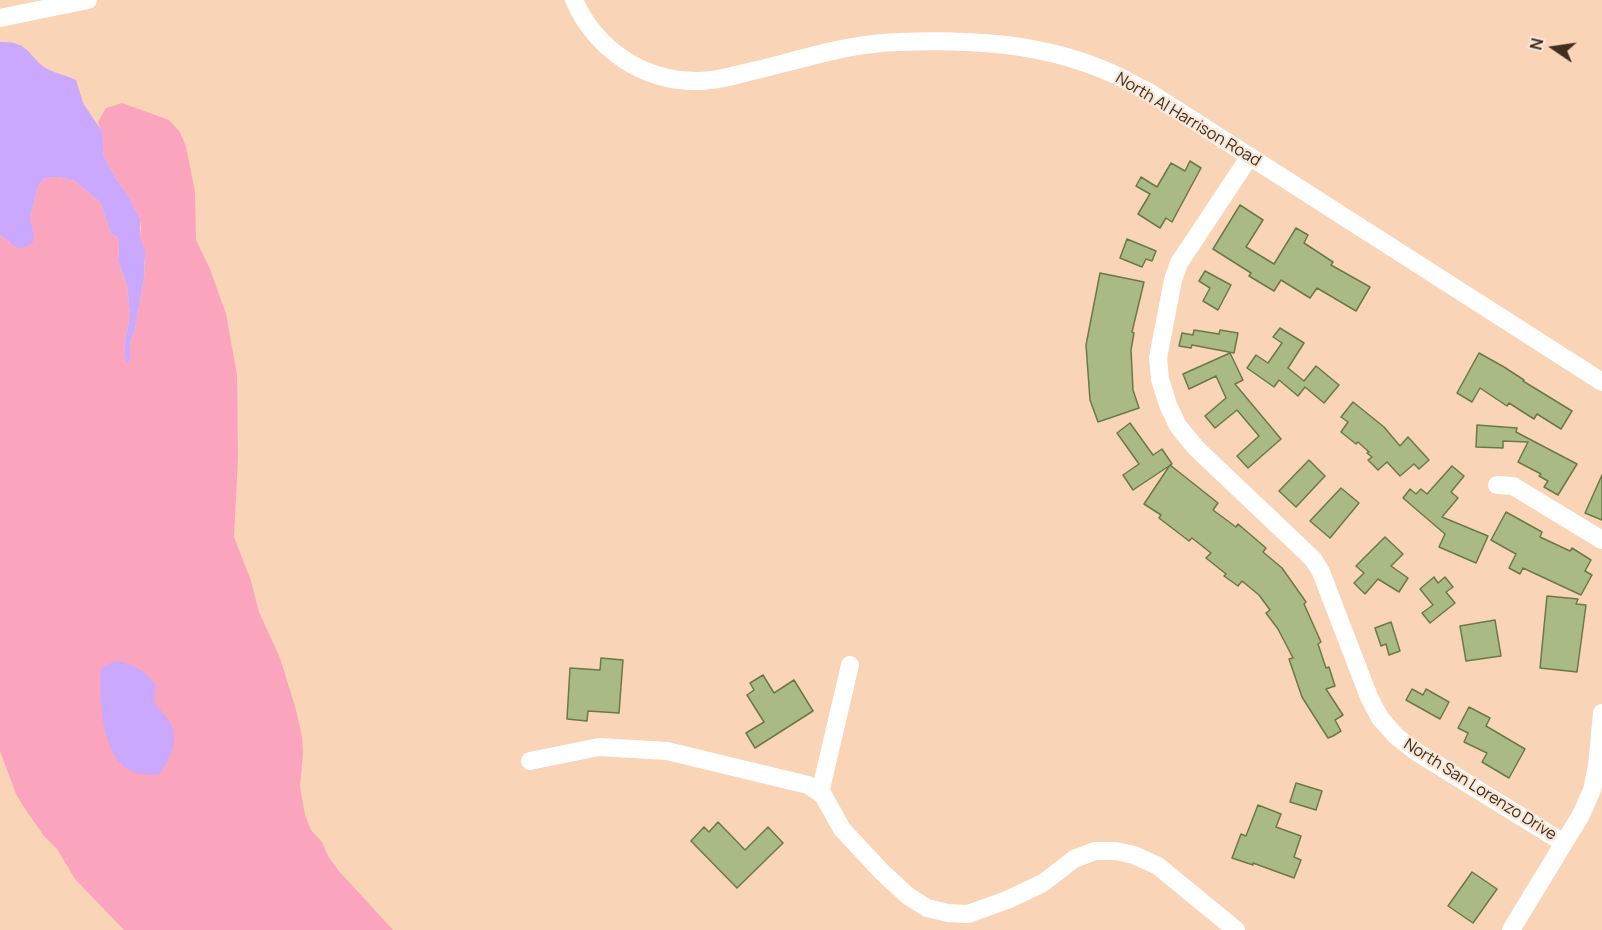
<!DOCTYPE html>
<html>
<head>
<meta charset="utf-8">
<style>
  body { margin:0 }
  #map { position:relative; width:1602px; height:930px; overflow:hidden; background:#f9d4b6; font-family:Manrope,sans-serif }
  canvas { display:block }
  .north { position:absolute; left:1524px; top:18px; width:60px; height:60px; -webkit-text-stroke:4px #f8e6d6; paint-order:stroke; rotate:283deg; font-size:16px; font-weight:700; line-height:24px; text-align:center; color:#3f2e1e }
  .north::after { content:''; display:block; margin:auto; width:21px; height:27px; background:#3f2e1e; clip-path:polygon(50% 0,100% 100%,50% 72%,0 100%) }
</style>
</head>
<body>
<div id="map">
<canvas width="1602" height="930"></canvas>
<div class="north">N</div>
</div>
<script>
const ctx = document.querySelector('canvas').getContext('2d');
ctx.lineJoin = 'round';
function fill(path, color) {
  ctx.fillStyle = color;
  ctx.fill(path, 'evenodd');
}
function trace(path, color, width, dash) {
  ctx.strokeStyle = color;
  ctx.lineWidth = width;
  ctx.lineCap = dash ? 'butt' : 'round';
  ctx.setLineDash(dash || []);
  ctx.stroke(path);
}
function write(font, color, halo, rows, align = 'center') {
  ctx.font = font + ' Manrope,sans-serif';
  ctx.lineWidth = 4.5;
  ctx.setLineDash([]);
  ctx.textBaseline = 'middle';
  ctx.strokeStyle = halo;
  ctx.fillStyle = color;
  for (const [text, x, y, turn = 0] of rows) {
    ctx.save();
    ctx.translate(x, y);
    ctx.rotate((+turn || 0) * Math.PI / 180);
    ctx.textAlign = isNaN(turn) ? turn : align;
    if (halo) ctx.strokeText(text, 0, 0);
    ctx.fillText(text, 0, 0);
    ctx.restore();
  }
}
fill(new Path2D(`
  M 122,103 L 169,120 L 180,132 L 186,147 L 195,192 L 196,240 L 210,269 L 226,314 L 237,375 L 238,457 L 234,537 L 251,581 L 259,612 L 280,658 L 295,706 L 302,736 L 303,754 L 300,786 L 305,815 L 311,830 L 322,842 L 328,856 L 338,870 L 393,930 L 124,930 L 75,879 L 57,849 L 44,836 L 25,809 L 16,794 L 0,751 L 0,235 L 10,243 L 34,234 L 30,218 L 38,186 L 44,179 L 51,177 L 59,177 L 75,181 L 100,202 L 111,233 L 118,238 L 119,245 L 118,262 L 127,284 L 130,316 L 124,347 L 126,363 L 130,361 L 130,345 L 135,329 L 144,278 L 145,260 L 140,236 L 141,227 L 140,219 L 129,197 L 115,177 L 103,154 L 103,138 L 98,122 L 106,108 Z`), '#faa5bd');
fill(new Path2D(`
  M 0,42 C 28,41 27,54 44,67 C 53,73 66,75 76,80 L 83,103 L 101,130 L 103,138 L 103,154 L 115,177 L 129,197 L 140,219 L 140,236 L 145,252 L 144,278 L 135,329 L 130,345 L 130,361 L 126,363 L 124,347 L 130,316 L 127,284 L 118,262 L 119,245 L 118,238 L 111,233 L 100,202 L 75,181 L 59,177 L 51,177 L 44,179 L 38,186 L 30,218 L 34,234 L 33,242 L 26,247 L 17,248 L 0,235 Z
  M 115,661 C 134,664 144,670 156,685 L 154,702 C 160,710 171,721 173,730 C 177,747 168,762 158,775 C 149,775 139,775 131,771 C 101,756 99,697 101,668 Z`), '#c9a8fd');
const building = new Path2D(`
  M 1190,161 L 1201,168 L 1172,222 L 1166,218 L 1160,228 L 1138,214 L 1150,194 L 1136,186 L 1141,177 L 1157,187 L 1171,163 L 1185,171 Z
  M 1240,205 L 1263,220 L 1246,247 L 1274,264 L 1296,228 L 1308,235 L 1304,243 L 1333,262 L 1331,265 L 1370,287 L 1356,311 L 1317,288 L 1310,298 L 1281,280 L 1274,291 L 1249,276 L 1251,273 L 1213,249 Z
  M 1127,239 L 1156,251 L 1152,261 L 1146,259 L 1142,267 L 1120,258 Z
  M 1205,271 L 1231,285 L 1218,310 L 1203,301 L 1210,288 L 1199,281 Z
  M 1100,273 L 1144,282 L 1132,332 L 1134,333 L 1131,350 L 1133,390 L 1139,408 L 1098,422 L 1090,400 L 1086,345 Z
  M 1280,328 L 1304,343 L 1288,368 L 1304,381 L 1316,366 L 1339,385 L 1324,403 L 1305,387 L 1298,396 L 1279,380 L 1274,387 L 1247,368 L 1256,355 L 1268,363 L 1282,343 L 1273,337 Z
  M 1194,330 L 1219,334 L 1220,330 L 1238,333 L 1234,353 L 1192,345 L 1191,348 L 1179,346 L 1182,333 L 1193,335 Z
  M 1230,353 L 1243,380 L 1235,384 L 1281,439 L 1248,468 L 1237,456 L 1259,436 L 1237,410 L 1215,428 L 1205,416 L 1226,398 L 1216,376 L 1189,389 L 1183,374 Z
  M 1479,353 L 1504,367 L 1524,380 L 1523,381 L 1572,411 L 1561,429 L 1537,414 L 1534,419 L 1509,403 L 1507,406 L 1480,388 L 1472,402 L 1457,393 Z
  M 1353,402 L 1384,427 L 1400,446 L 1408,437 L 1429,460 L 1419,469 L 1414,464 L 1400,476 L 1387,462 L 1378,470 L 1368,460 L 1372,457 L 1367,453 L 1369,452 L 1358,442 L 1356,444 L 1341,432 L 1348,422 L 1341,417 Z
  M 1130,423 L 1153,455 L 1162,449 L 1172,464 L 1133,490 L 1123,475 L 1139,464 L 1117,433 Z
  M 1477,425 L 1517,428 L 1516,432 L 1577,464 L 1558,495 L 1544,487 L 1548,481 L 1539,476 L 1541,474 L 1518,462 L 1528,442 L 1503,441 L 1503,448 L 1476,447 Z
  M 1309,460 L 1325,476 L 1296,507 L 1279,491 Z
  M 1170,465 L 1218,503 L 1213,510 L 1236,527 L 1238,524 L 1266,548 L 1263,552 L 1282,568 L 1306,602 L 1304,604 L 1321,642 L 1318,644 L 1326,668 L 1329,667 L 1335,686 L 1326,689 L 1343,715 L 1335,720 L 1341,731 L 1333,736 L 1328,738 L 1302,697 L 1289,659 L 1293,658 L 1278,629 L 1266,613 L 1270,610 L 1259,595 L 1242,581 L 1238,586 L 1224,576 L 1226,574 L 1206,558 L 1211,553 L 1192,538 L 1189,541 L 1159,518 L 1161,515 L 1144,504 Z
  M 1452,466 L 1464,476 L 1451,492 L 1458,498 L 1442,517 L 1488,536 L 1476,563 L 1439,547 L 1445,534 L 1403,498 L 1410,489 L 1416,494 L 1421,489 L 1427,494 Z
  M 1602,475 L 1602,520 L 1585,513 Z
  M 1341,488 L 1359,503 L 1330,538 L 1310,521 Z
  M 1506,512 L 1542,532 L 1540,537 L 1570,551 L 1572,548 L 1591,560 L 1585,571 L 1592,575 L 1581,595 L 1523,568 L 1520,574 L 1509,568 L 1516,554 L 1491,540 Z
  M 1385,537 L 1403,554 L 1391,566 L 1408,578 L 1399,592 L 1378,579 L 1365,594 L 1354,583 L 1364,573 L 1356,566 Z
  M 1434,577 L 1438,583 L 1445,577 L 1453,587 L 1446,592 L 1455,603 L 1430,623 L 1422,613 L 1433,605 L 1420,589 Z
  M 1547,596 L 1578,599 L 1576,604 L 1586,605 L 1577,672 L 1540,668 Z
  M 1495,620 L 1501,656 L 1466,661 L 1460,626 Z
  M 1391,622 L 1400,651 L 1389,655 L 1386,644 L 1381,646 L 1375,628 Z
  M 601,658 L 623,660 L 619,713 L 588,711 L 587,721 L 567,719 L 570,668 L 600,670 Z
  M 763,675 L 774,693 L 794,680 L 813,711 L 755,748 L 746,733 L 764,722 L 747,695 L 754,690 L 750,683 Z
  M 1412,689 L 1423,695 L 1426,689 L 1449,702 L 1440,719 L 1406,700 Z
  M 1469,707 L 1490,718 L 1486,726 L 1525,749 L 1509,778 L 1482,762 L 1487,753 L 1464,742 L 1468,733 L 1458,728 Z
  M 1296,783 L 1322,791 L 1316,810 L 1290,802 Z
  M 1258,805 L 1281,814 L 1276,827 L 1301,836 L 1294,857 L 1301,860 L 1294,878 L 1253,863 L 1253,865 L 1232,858 L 1241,834 L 1246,836 Z
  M 718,822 L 745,850 L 768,827 L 783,843 L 737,888 L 691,841 L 704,827 L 709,832 Z
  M 1472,872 L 1497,889 L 1473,923 L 1448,906 Z`);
fill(building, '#aaba86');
trace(building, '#6b7948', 1.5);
trace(new Path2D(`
  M 574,0 C 596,50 644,82 699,81 C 719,81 738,74 757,70 C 803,59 851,43 899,42 C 968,39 1040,43 1104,70 C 1120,76 1134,85 1149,92 L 1602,382
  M 0,18 L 88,0
  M 1250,156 L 1179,263 L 1173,280 L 1158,358 L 1160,379 L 1168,405 L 1178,426 L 1196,448 L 1313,559 L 1321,572 L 1369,697 L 1380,718 L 1396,736 L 1415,751 L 1564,843
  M 1497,485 L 1513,486 L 1602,540
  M 530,761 L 599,747 L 667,751 L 808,785 L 823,795 L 842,829 L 881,871 L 908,896 L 927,908 L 948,913 L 968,914 L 1007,900 L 1043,883 L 1074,859 L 1095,851 L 1116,851 L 1134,855 L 1158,866 L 1236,930
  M 820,793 L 850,665
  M 1511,930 L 1581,815 L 1592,790 L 1597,766 L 1602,713`), '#fff', 18);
write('16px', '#3f2e1e', '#f8e6d6', [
  ["North Al Harrison Road",1188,120,31],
  ["North San Lorenzo Drive",1480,790,32]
]);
</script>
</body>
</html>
